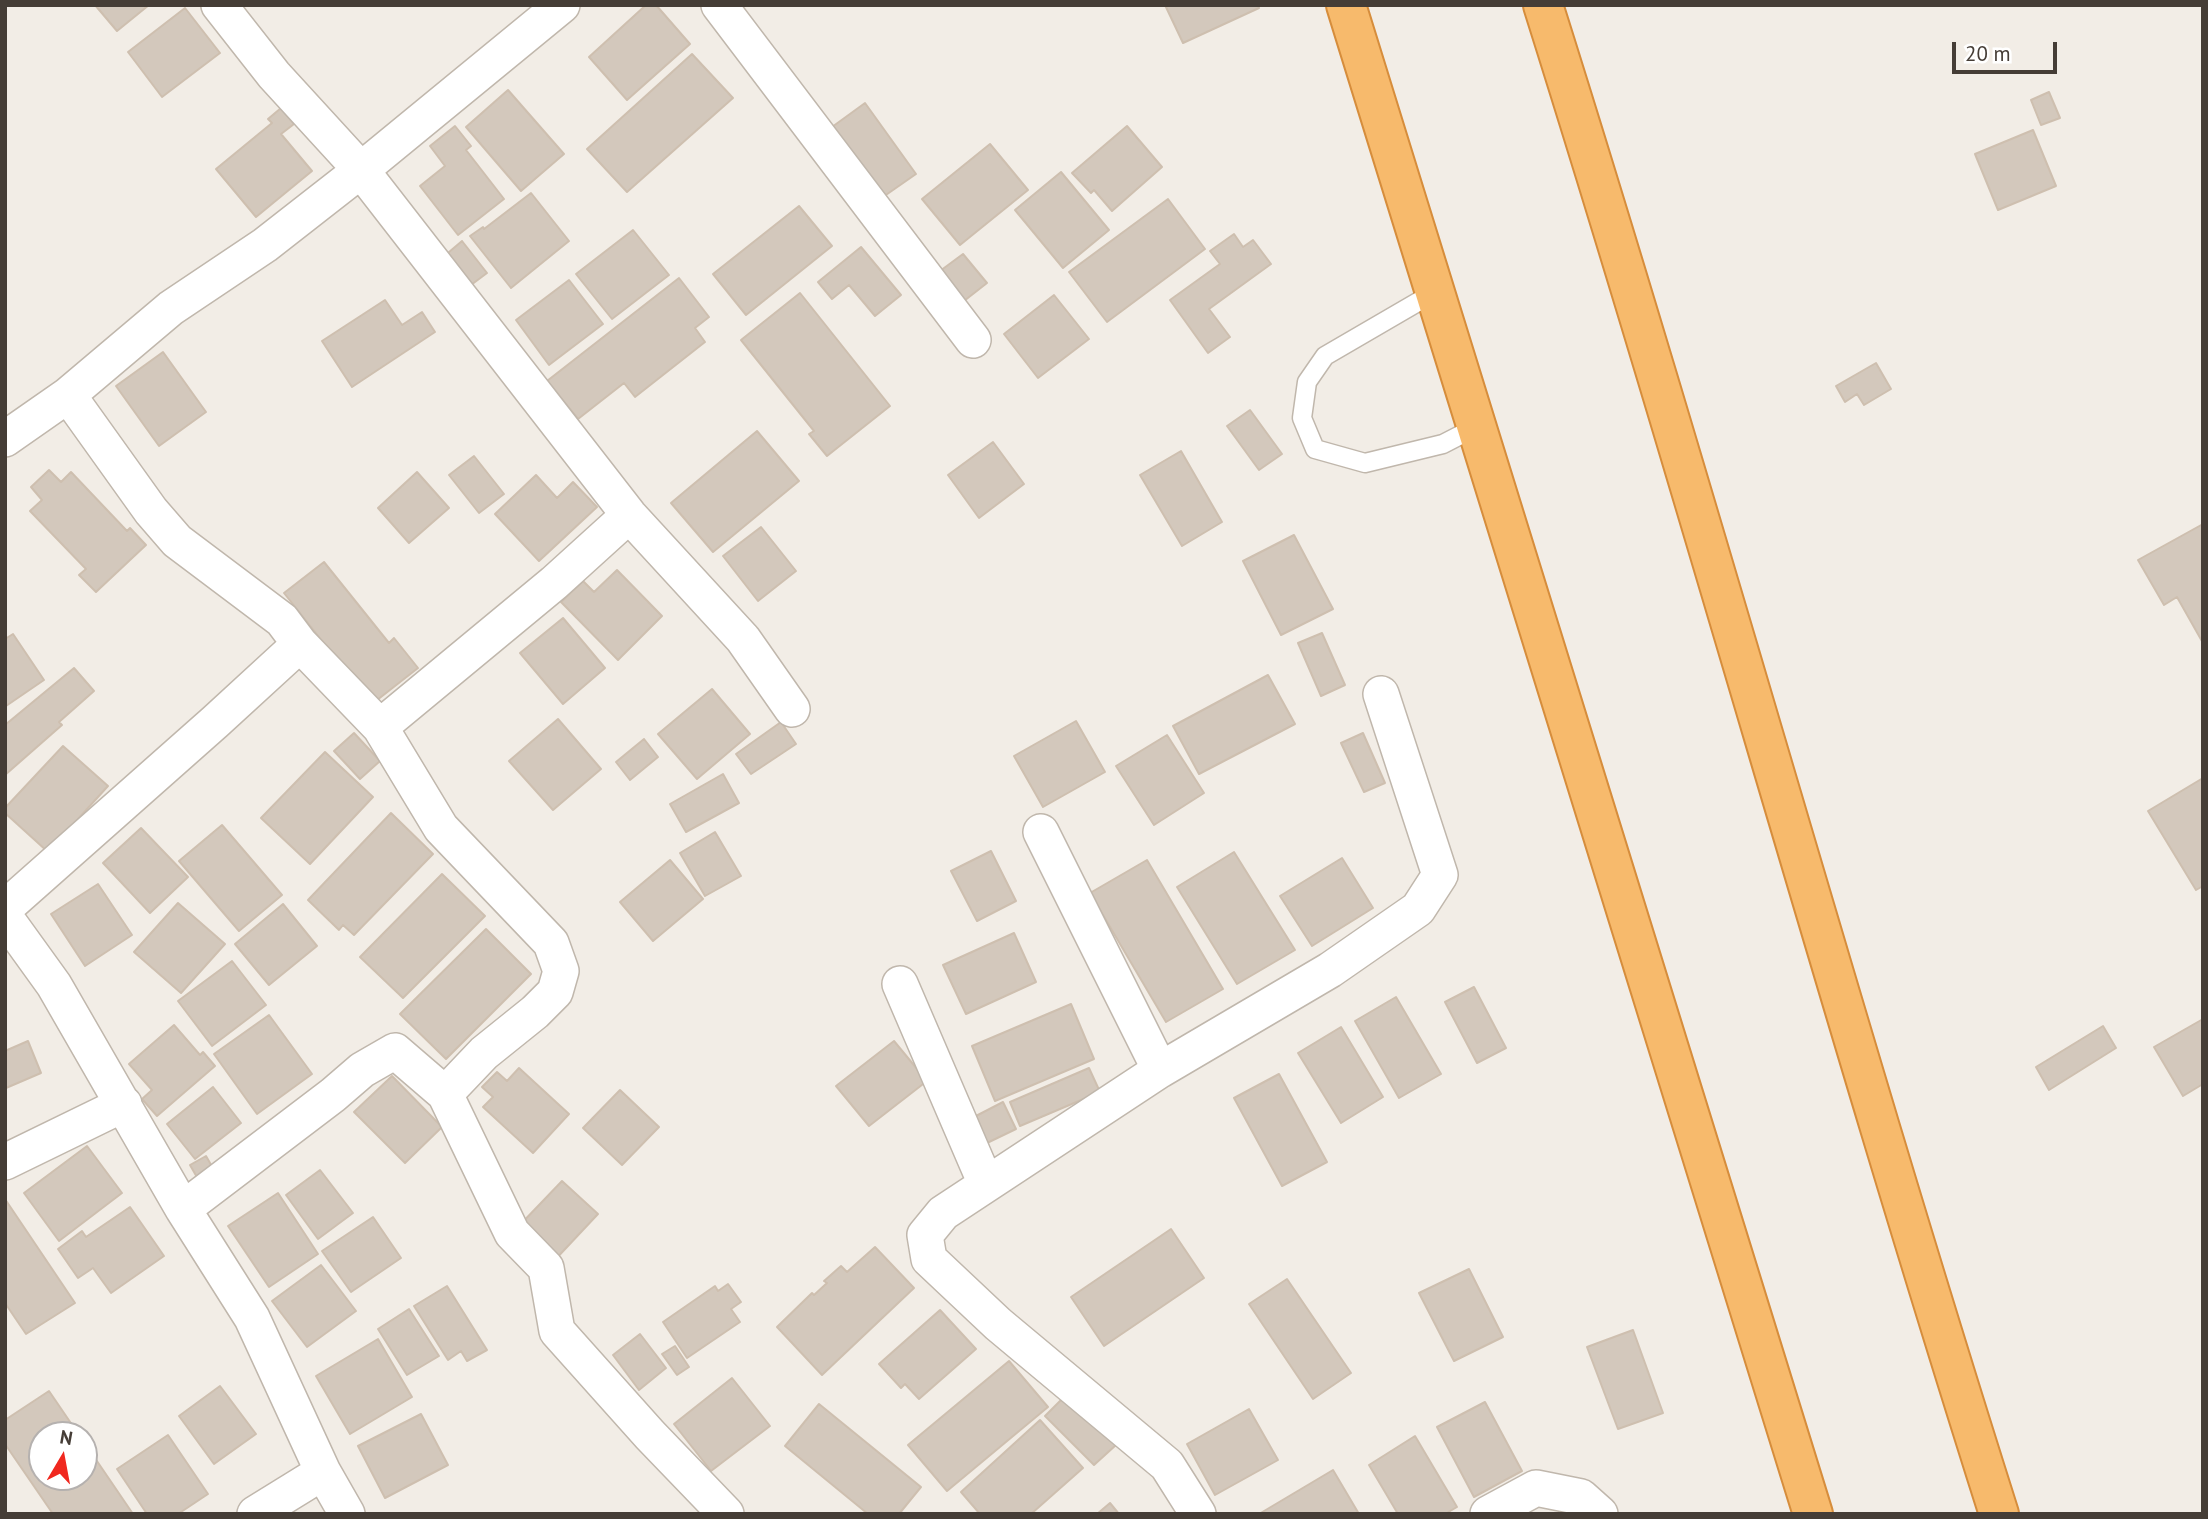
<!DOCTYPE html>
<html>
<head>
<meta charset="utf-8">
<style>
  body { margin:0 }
  #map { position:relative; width:2208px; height:1519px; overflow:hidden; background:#f2ede6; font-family:"PT Sans",sans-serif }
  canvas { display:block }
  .frame { position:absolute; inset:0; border:7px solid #453d36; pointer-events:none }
  .north { position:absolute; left:28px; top:1421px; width:70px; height:70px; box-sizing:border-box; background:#fff; border:2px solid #b5b1af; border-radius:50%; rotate:10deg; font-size:19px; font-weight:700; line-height:28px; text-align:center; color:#453d36 }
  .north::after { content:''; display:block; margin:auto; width:24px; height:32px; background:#f0281f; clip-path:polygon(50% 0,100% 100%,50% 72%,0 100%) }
  .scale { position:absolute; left:1952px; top:42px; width:105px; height:32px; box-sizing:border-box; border:4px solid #453d36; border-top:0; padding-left:9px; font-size:21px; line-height:24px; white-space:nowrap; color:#453d36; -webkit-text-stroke:5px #fff; paint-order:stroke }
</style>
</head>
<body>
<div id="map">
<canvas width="2208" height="1519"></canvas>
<div class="frame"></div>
<div class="north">N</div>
<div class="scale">20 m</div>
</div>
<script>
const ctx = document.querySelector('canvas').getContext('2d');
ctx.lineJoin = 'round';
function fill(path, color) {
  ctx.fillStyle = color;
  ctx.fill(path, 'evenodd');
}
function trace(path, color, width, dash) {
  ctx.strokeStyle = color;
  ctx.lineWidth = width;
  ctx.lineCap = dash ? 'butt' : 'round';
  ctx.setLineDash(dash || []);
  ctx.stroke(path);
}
const building = new Path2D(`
  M 95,5 L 149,5 L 117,31 Z
  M 646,5 L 656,5 L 690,44 L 627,100 L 589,57 Z
  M 1165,5 L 1258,5 L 1259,8 L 1183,43 Z
  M 185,8 L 220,53 L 162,97 L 128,52 Z
  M 692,54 L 733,98 L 627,192 L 587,149 Z
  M 508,90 L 564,154 L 521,191 L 466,127 Z
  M 2049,92 L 2060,118 L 2041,125 L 2031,100 Z
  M 865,103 L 916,174 L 883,197 L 832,127 Z
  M 281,108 L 294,124 L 281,134 L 312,171 L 256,217 L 216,169 L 272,123 L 268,119 Z
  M 455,126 L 471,146 L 466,150 L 504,199 L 458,235 L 420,186 L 445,166 L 430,146 Z
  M 1127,126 L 1162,167 L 1112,211 L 1094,190 L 1091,193 L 1072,173 Z
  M 2033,130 L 2056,186 L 1998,210 L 1975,154 Z
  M 990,144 L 1028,190 L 960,245 L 922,199 Z
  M 1061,172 L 1109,230 L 1063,268 L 1015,210 Z
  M 531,193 L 569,241 L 511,288 L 470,236 L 483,227 L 484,229 Z
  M 1168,199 L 1205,249 L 1107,322 L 1069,272 Z
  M 799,206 L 832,246 L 746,315 L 713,274 Z
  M 633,230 L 669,275 L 612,319 L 576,274 Z
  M 1234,234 L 1243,247 L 1253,240 L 1271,264 L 1209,309 L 1230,337 L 1208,353 L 1170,300 L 1220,264 L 1210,251 Z
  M 462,241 L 487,273 L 467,288 L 442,258 Z
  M 861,247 L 901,295 L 875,316 L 849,285 L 832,299 L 818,282 Z
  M 963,254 L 987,283 L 964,301 L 940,271 Z
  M 679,278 L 709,317 L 695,328 L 705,342 L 635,397 L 624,383 L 578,419 L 547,381 Z
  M 569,280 L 603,324 L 549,365 L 516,320 Z
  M 800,293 L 890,406 L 827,456 L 809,434 L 814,431 L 741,340 Z
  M 1054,295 L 1089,339 L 1038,378 L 1004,334 Z
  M 385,300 L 402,325 L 422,312 L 435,332 L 352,387 L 322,341 Z
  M 163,352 L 206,412 L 159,446 L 116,386 Z
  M 1876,363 L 1891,389 L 1864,405 L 1857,394 L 1845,402 L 1836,386 Z
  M 1250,410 L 1282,454 L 1259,470 L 1227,426 Z
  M 757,431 L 799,481 L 713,552 L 671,503 Z
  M 993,442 L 1024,484 L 979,518 L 948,475 Z
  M 1181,451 L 1222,522 L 1182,546 L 1140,475 Z
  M 474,456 L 504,494 L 479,513 L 449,475 Z
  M 49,470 L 61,482 L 71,472 L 127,531 L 130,528 L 146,545 L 96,592 L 79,575 L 86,569 L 30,511 L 42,500 L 31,487 Z
  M 417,472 L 449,508 L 409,543 L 378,508 Z
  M 536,475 L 557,498 L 573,482 L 597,507 L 539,561 L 495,514 Z
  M 2203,524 L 2203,643 L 2177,597 L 2164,605 L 2138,560 Z
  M 761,527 L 796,571 L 758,601 L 723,556 Z
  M 1294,535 L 1333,609 L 1281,635 L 1243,561 Z
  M 324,562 L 389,643 L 394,638 L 418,668 L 372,704 L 284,593 Z
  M 617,570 L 662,616 L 618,660 L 561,602 L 583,581 L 594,592 Z
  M 563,618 L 605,668 L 563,704 L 520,653 Z
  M 1322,633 L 1345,685 L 1321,696 L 1298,643 Z
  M 13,634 L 44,680 L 6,706 L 5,639 Z
  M 74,668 L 94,691 L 59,722 L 62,725 L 5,775 L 5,725 Z
  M 1268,675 L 1295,724 L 1199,774 L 1173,726 Z
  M 712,689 L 750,734 L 697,779 L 658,734 Z
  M 558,719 L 601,769 L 553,810 L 509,761 Z
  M 1076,721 L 1105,772 L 1043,807 L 1014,756 Z
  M 781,722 L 796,744 L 751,774 L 736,754 Z
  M 354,733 L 380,761 L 360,779 L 334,751 Z
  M 1363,733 L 1385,783 L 1364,792 L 1341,743 Z
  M 1167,735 L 1204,793 L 1154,825 L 1116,766 Z
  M 644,739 L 658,757 L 630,780 L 616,762 Z
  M 63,746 L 108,786 L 48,852 L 5,813 L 5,808 Z
  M 325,752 L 373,797 L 310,864 L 261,818 Z
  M 723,774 L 739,803 L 686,832 L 670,804 Z
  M 2203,778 L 2203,886 L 2196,890 L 2148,811 Z
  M 391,813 L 433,854 L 354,935 L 343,925 L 339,930 L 308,900 Z
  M 222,825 L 282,895 L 239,931 L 179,861 Z
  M 141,828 L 188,877 L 150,913 L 103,863 Z
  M 715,832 L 741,876 L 705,896 L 680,853 Z
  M 991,851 L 1016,901 L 977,921 L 951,871 Z
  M 1234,852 L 1295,950 L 1237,984 L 1177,887 Z
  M 1342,858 L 1373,908 L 1312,946 L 1280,896 Z
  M 670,860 L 703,899 L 653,941 L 620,902 Z
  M 1147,860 L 1223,989 L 1166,1022 L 1090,893 Z
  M 442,874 L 485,916 L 403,998 L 360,957 Z
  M 98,884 L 132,935 L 85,966 L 51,914 Z
  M 178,903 L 225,944 L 181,993 L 134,952 Z
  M 283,904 L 317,946 L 269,985 L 235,944 Z
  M 486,929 L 531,974 L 446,1059 L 400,1014 Z
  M 1014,933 L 1036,982 L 966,1014 L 943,965 Z
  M 232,961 L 266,1005 L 212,1046 L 178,1001 Z
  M 1474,987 L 1506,1048 L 1477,1063 L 1445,1002 Z
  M 1396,997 L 1441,1074 L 1399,1098 L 1355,1021 Z
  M 1071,1004 L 1094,1059 L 995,1101 L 972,1046 Z
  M 269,1015 L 312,1074 L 257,1114 L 214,1054 Z
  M 2203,1019 L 2203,1084 L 2183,1096 L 2154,1047 Z
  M 174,1025 L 200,1055 L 203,1052 L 215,1066 L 157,1116 L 142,1099 L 152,1090 L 129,1064 Z
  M 2103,1026 L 2116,1048 L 2049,1090 L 2036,1067 Z
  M 1341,1027 L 1383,1097 L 1341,1123 L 1298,1053 Z
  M 28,1041 L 41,1073 L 6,1088 L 5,1051 Z
  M 894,1041 L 927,1081 L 869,1126 L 836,1086 Z
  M 519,1068 L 569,1114 L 533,1153 L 483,1107 L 493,1097 L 482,1087 L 497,1072 L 507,1081 Z
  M 1089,1068 L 1100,1092 L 1020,1126 L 1010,1102 Z
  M 1279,1074 L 1327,1162 L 1282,1186 L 1234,1098 Z
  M 392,1076 L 442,1127 L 405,1163 L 354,1112 Z
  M 213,1087 L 241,1123 L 195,1159 L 167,1124 Z
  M 620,1090 L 659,1127 L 622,1165 L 583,1128 Z
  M 1003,1102 L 1016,1129 L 987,1143 L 974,1117 Z
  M 87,1146 L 122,1193 L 59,1241 L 24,1193 Z
  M 206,1156 L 214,1170 L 198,1179 L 190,1165 Z
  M 320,1170 L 353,1213 L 318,1239 L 286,1195 Z
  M 562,1181 L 598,1214 L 552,1263 L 516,1229 Z
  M 278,1193 L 318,1254 L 269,1287 L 228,1226 Z
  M 5,1199 L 75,1303 L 26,1334 L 5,1303 Z
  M 130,1207 L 164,1256 L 111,1293 L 93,1268 L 78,1278 L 58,1249 L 82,1231 L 86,1237 Z
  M 373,1217 L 401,1258 L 351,1292 L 322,1251 Z
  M 1171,1229 L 1204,1278 L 1104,1346 L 1071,1297 Z
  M 875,1247 L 914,1288 L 822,1375 L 777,1327 L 812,1293 L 814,1295 L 827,1283 L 824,1281 L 841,1266 L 847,1272 Z
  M 321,1265 L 356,1311 L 307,1347 L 272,1301 Z
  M 1469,1269 L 1503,1337 L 1454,1361 L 1419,1293 Z
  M 1287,1279 L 1351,1373 L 1313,1399 L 1249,1304 Z
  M 728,1284 L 741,1302 L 731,1309 L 740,1322 L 687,1358 L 663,1322 L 715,1286 L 718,1291 Z
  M 447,1286 L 487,1350 L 467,1361 L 461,1351 L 448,1360 L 414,1306 Z
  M 409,1309 L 439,1356 L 407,1375 L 378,1329 Z
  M 940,1310 L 976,1349 L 919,1399 L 905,1384 L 901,1388 L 879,1364 Z
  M 1633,1330 L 1663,1413 L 1618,1429 L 1587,1347 Z
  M 640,1334 L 666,1368 L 639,1390 L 613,1355 Z
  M 378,1339 L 412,1397 L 350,1434 L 316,1376 Z
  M 675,1346 L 689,1367 L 677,1375 L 662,1354 Z
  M 1009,1361 L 1048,1407 L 947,1491 L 908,1445 Z
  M 732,1378 L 770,1426 L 711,1471 L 674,1424 Z
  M 220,1386 L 256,1434 L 214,1464 L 179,1416 Z
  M 49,1391 L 79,1435 L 42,1435 L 42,1477 L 84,1477 L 84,1442 L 133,1514 L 53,1514 L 5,1444 L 5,1420 Z
  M 1066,1395 L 1116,1445 L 1094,1465 L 1045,1416 Z
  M 1485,1402 L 1522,1471 L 1474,1497 L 1437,1427 Z
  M 819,1404 L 921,1487 L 899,1514 L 868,1514 L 785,1446 Z
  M 1249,1409 L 1278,1460 L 1215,1495 L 1187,1444 Z
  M 421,1414 L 448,1465 L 385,1498 L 358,1446 Z
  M 1040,1420 L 1083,1468 L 1031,1514 L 980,1514 L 961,1492 Z
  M 168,1435 L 208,1494 L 178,1514 L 147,1514 L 117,1469 Z
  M 1415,1436 L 1457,1507 L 1445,1514 L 1398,1514 L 1369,1465 Z
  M 1333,1470 L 1359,1514 L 1259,1514 Z
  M 1110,1503 L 1119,1514 L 1097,1514 Z`);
fill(building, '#d3c8bc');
trace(building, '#cebfaf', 2);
const service = new Path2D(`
  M 1435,292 L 1325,356 L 1307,382 L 1302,418 L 1315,449 L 1365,463 L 1443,444 L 1476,427`);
const minor = new Path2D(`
  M 219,5 L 274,75 L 361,170 L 629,515 L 743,639 L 792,709
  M 719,5 L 973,340
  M 68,395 L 151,511 L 177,541 L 282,620 L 300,644 L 380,727 L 441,828 L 551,943 L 561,971 L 555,992 L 535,1012 L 484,1053 L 445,1094 L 395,1051 L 362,1070 L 333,1095 L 183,1209
  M 5,439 L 68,395 L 171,308 L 265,245 L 361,170 L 562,5
  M 380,727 L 554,583 L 629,515
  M 1041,832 L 1160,1070
  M 5,908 L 215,722 L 300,644
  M 5,917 L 54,985 L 183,1209 L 252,1318 L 323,1472 L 347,1514
  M 900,984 L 986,1184
  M 445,1094 L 512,1233 L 546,1268 L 557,1331 L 650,1435 L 726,1514
  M 5,1162 L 124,1104
  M 255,1514 L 323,1472
  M 1198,1514 L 1167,1465 L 998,1324 L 929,1259 L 925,1235 L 943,1213 L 1160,1070 L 1330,970 L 1418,909 L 1440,875 L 1381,694
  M 1488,1514 L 1536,1488 L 1581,1497 L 1600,1514`);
const motorway = new Path2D(`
  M 1346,5 L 1813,1514
  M 1543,5 C 1701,506 1840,1013 1999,1514`);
trace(service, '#c0b7ac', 21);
trace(minor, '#c0b7ac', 38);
trace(motorway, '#d68d3c', 42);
trace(service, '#fff', 18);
trace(minor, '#fff', 35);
trace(motorway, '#f7ba6c', 38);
</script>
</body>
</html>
